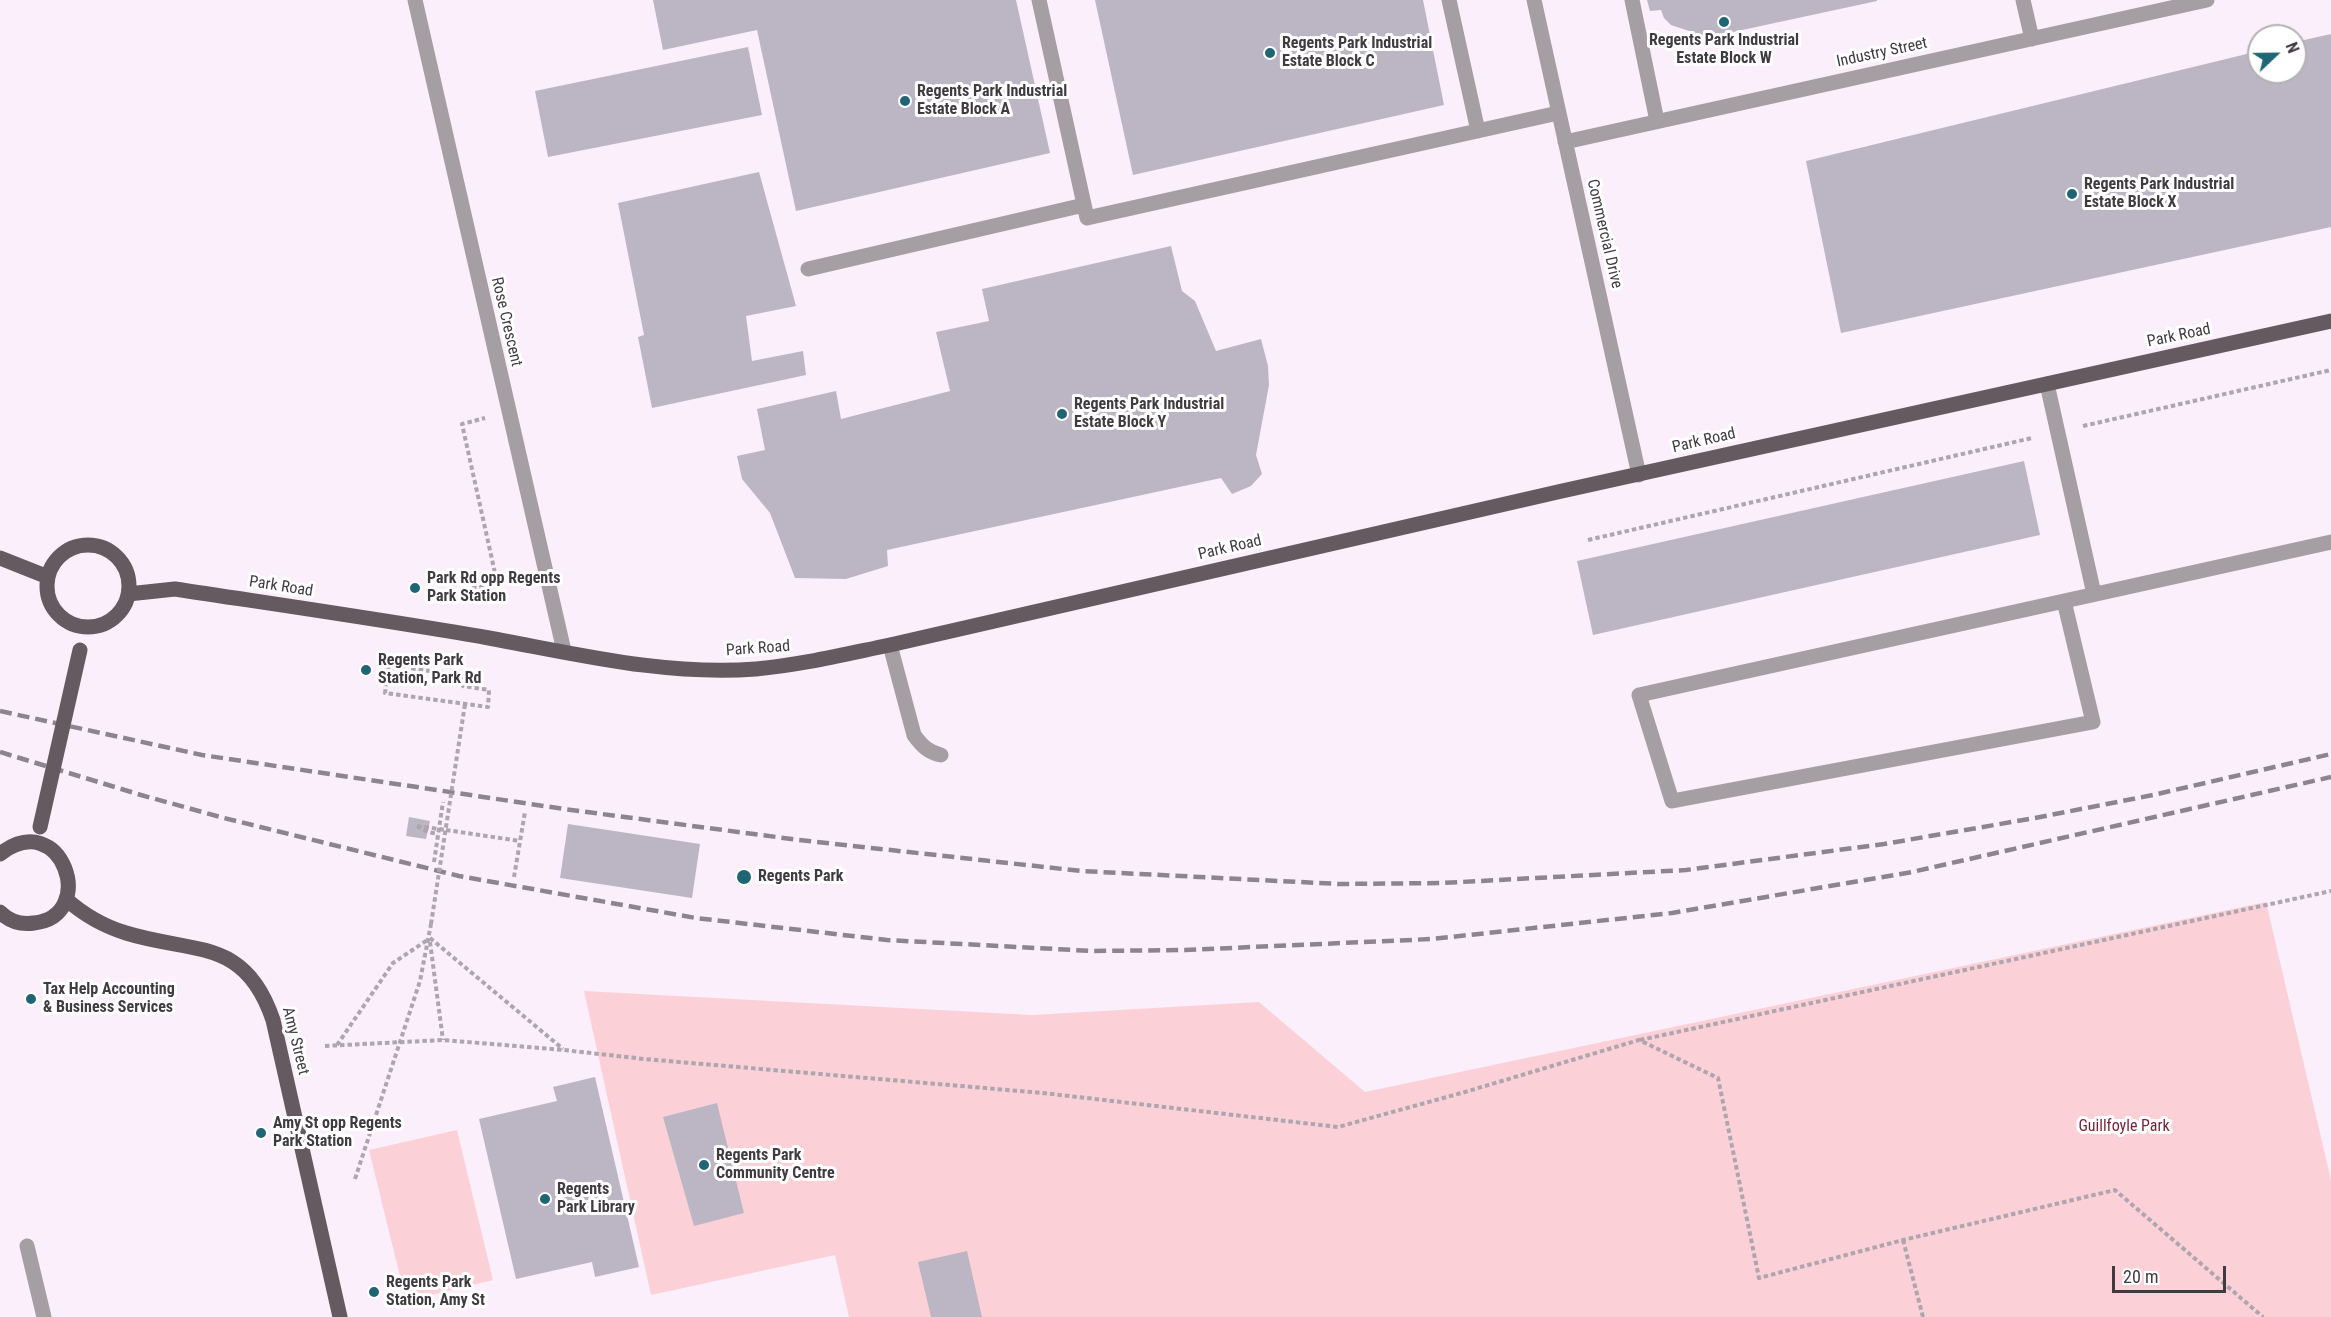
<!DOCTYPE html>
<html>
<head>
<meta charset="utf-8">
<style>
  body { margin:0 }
  #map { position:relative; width:2331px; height:1317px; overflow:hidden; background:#fbeffb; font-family:"Roboto Condensed",sans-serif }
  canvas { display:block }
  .north { position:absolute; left:2247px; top:24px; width:60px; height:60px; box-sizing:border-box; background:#fff; border:2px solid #b2b1b3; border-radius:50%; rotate:68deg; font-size:16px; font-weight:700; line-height:24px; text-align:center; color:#3f3b40 }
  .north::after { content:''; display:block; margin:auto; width:21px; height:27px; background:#1f6575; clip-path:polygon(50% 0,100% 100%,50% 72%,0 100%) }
  .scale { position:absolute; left:2112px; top:1266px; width:114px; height:27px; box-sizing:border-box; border:3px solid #3f3b40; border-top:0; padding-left:8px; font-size:18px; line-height:21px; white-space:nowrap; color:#3f3b40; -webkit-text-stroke:4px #fff; paint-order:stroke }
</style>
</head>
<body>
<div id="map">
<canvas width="2331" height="1317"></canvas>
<div class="north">N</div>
<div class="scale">20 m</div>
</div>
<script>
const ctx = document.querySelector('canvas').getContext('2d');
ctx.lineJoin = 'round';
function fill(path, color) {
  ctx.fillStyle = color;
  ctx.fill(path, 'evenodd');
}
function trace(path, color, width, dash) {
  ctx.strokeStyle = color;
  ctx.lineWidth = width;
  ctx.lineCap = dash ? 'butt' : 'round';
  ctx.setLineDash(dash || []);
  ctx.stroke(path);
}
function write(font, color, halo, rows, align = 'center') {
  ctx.font = font + ' "Roboto Condensed",sans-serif';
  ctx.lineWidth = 6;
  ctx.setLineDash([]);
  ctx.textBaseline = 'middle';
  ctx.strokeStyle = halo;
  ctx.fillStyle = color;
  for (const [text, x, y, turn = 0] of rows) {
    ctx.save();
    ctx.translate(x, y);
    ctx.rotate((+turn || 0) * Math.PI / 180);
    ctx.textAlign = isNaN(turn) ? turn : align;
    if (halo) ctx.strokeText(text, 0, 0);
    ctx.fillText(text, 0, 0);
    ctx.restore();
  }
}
fill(new Path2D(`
  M 2266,902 L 2331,1180 L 2331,1317 L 849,1317 L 835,1255 L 651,1295 L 584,991 L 1032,1015 L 1259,1002 L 1365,1092 Z
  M 457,1130 L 493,1280 L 406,1301 L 369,1150 Z`), '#fbd1d7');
fill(new Path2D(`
  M 653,0 L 1016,0 L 1050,153 L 796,211 L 757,30 L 663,50 Z
  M 1095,0 L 1423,0 L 1444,105 L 1133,175 Z
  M 1647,0 L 1877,0 L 1877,1 L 1691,41 L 1689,31 L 1671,25 L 1664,18 L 1661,10 L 1650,11 Z
  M 2331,34 L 2331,227 L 1841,333 L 1806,161 L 2259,51 L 2259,72 L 2295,72 L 2295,42 Z
  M 748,47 L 762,115 L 548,157 L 535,91 Z
  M 759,172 L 796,306 L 746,316 L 752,361 L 803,351 L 806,375 L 652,408 L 638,337 L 644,335 L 618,203 Z
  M 1171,246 L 1182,291 L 1195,301 L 1216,351 L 1261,339 L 1268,366 L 1269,385 L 1256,455 L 1262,474 L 1251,486 L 1232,494 L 1221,478 L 887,550 L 888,566 L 846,579 L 795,578 L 770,513 L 742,479 L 737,456 L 765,450 L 757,409 L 836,391 L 841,419 L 950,391 L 936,332 L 989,321 L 982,289 Z
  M 2024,461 L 2040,535 L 1593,635 L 1577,561 Z
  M 409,817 L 430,821 L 426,839 L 406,836 Z
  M 568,824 L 700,844 L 692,898 L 560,878 Z
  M 595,1077 L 639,1267 L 595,1277 L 592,1262 L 516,1279 L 479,1119 L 557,1101 L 553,1087 Z
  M 717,1103 L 744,1213 L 694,1226 L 663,1117 Z
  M 967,1251 L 982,1317 L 931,1317 L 918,1262 Z`), '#bcb6c4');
trace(new Path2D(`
  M 2083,426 L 2331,370
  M 1588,540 L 2032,438
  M 472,587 L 480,588 L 495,573 L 462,424 L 485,418
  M 389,665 L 464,676 L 463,686 L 489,690 L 488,707 L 385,693 Z
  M 417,826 L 428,832 L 438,834
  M 446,830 L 520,841
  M 434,862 L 443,802
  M 514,877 L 525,812
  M 430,938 L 563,1049
  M 430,942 L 443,1040
  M 1640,1040 L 2331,891
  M 337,1045 L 393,963 L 429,939
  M 325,1046 L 443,1040 L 564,1050 L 644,1059 L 1043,1093 L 1338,1127 L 1465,1092 L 1639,1040 L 1718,1078 L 1759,1278 L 1903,1240 L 2115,1190 L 2263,1317
  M 355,1179 L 420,981 L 431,924
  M 1903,1240 L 1923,1317`), '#aea5ae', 4, [4.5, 3]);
trace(new Path2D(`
  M 415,0 L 564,651
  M 1039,0 L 1087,218 L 1558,113
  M 1449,0 L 1478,131
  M 1534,0 L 1639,475
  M 1632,0 L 1657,121
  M 2023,0 L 2032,39
  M 1565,142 L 2207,0
  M 808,269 L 1084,205
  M 2047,384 L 2094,594
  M 2064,601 L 2093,722 L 1672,801 L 1639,695 L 2331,542
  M 890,645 L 914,735 C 922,746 928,752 941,755
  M 27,1246 L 44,1317`), '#a59ea2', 15);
trace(new Path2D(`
  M47 586a41 41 0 1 1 82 0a41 41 0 1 1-82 0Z
  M 0,558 L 48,577
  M 128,594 L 175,589 C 280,605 385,620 489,638 C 577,654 666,676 756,669 C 801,665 846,654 890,645 L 1562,491 L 2331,321
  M 0,854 C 62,806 99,916 34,923 C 21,925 9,921 0,912
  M 66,899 C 84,915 103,926 126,933 C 194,954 245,937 273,1020 L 340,1317`), '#655a5f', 15);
trace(new Path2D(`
  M 0,711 L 202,755 L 564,809 L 799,840 L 1081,871 L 1339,884 L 1442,883 L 1686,870 L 1884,844 L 2035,818 L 2153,795 L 2331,754
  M 0,752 L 141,795 L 224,818 L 459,876 L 696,918 L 887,940 L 1092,951 L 1185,950 L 1432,939 L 1672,913 L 1912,872 L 2331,777`), '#8d858d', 4.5, [12, 6]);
trace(new Path2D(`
  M 417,826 L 446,830
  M 431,924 L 465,704`), '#aea5ae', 4, [4.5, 3]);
trace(new Path2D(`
  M 40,827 L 80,650`), '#655a5f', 15);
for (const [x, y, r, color] of [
  [1724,22,6,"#1f6575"],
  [1270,53,6,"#1f6575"],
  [905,101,6,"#1f6575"],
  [2072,194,6,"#1f6575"],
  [1062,414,6,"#1f6575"],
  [415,588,6,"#1f6575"],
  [366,670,6,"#1f6575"],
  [744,877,8,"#1f6575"],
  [31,999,6,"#1f6575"],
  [261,1133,6,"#1f6575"],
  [704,1165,6,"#1f6575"],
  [545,1199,6,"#1f6575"],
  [374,1292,6,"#1f6575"]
]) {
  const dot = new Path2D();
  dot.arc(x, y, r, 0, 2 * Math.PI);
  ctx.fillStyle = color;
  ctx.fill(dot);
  trace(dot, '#fff', 2);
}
write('bold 16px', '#3f3b40', '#fff', [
  ["Regents Park Industrial",1724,41,"center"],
  ["Estate Block W",1724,59,"center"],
  ["Regents Park Industrial",1282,44],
  ["Estate Block C",1282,62],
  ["Regents Park Industrial",917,92],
  ["Estate Block A",917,110],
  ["Regents Park Industrial",2084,185],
  ["Estate Block X",2084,203],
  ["Regents Park Industrial",1074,405],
  ["Estate Block Y",1074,423],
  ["Park Rd opp Regents",427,579],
  ["Park Station",427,597],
  ["Regents Park",378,661],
  ["Station, Park Rd",378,679],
  ["Regents Park",758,877],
  ["Tax Help Accounting",43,990],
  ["& Business Services",43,1008],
  ["Amy St opp Regents",273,1124],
  ["Park Station",273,1142],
  ["Regents Park",716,1156],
  ["Community Centre",716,1174],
  ["Regents",557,1190],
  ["Park Library",557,1208],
  ["Regents Park",386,1283],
  ["Station, Amy St",386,1301]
], 'left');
write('16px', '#3f3b40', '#fff', [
  ["Industry Street",1882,53,-12],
  ["Commercial Drive",1604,234,77],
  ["Rose Crescent",506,322,77],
  ["Park Road",2179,336,-12],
  ["Park Road",1704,441,-13],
  ["Park Road",1230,548,-13],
  ["Park Road",281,587,9],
  ["Park Road",758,649,-4],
  ["Amy Street",295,1041,76]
]);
write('16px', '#7a1d37', '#fff', [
  ["Guillfoyle Park",2124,1127]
]);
</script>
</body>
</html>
